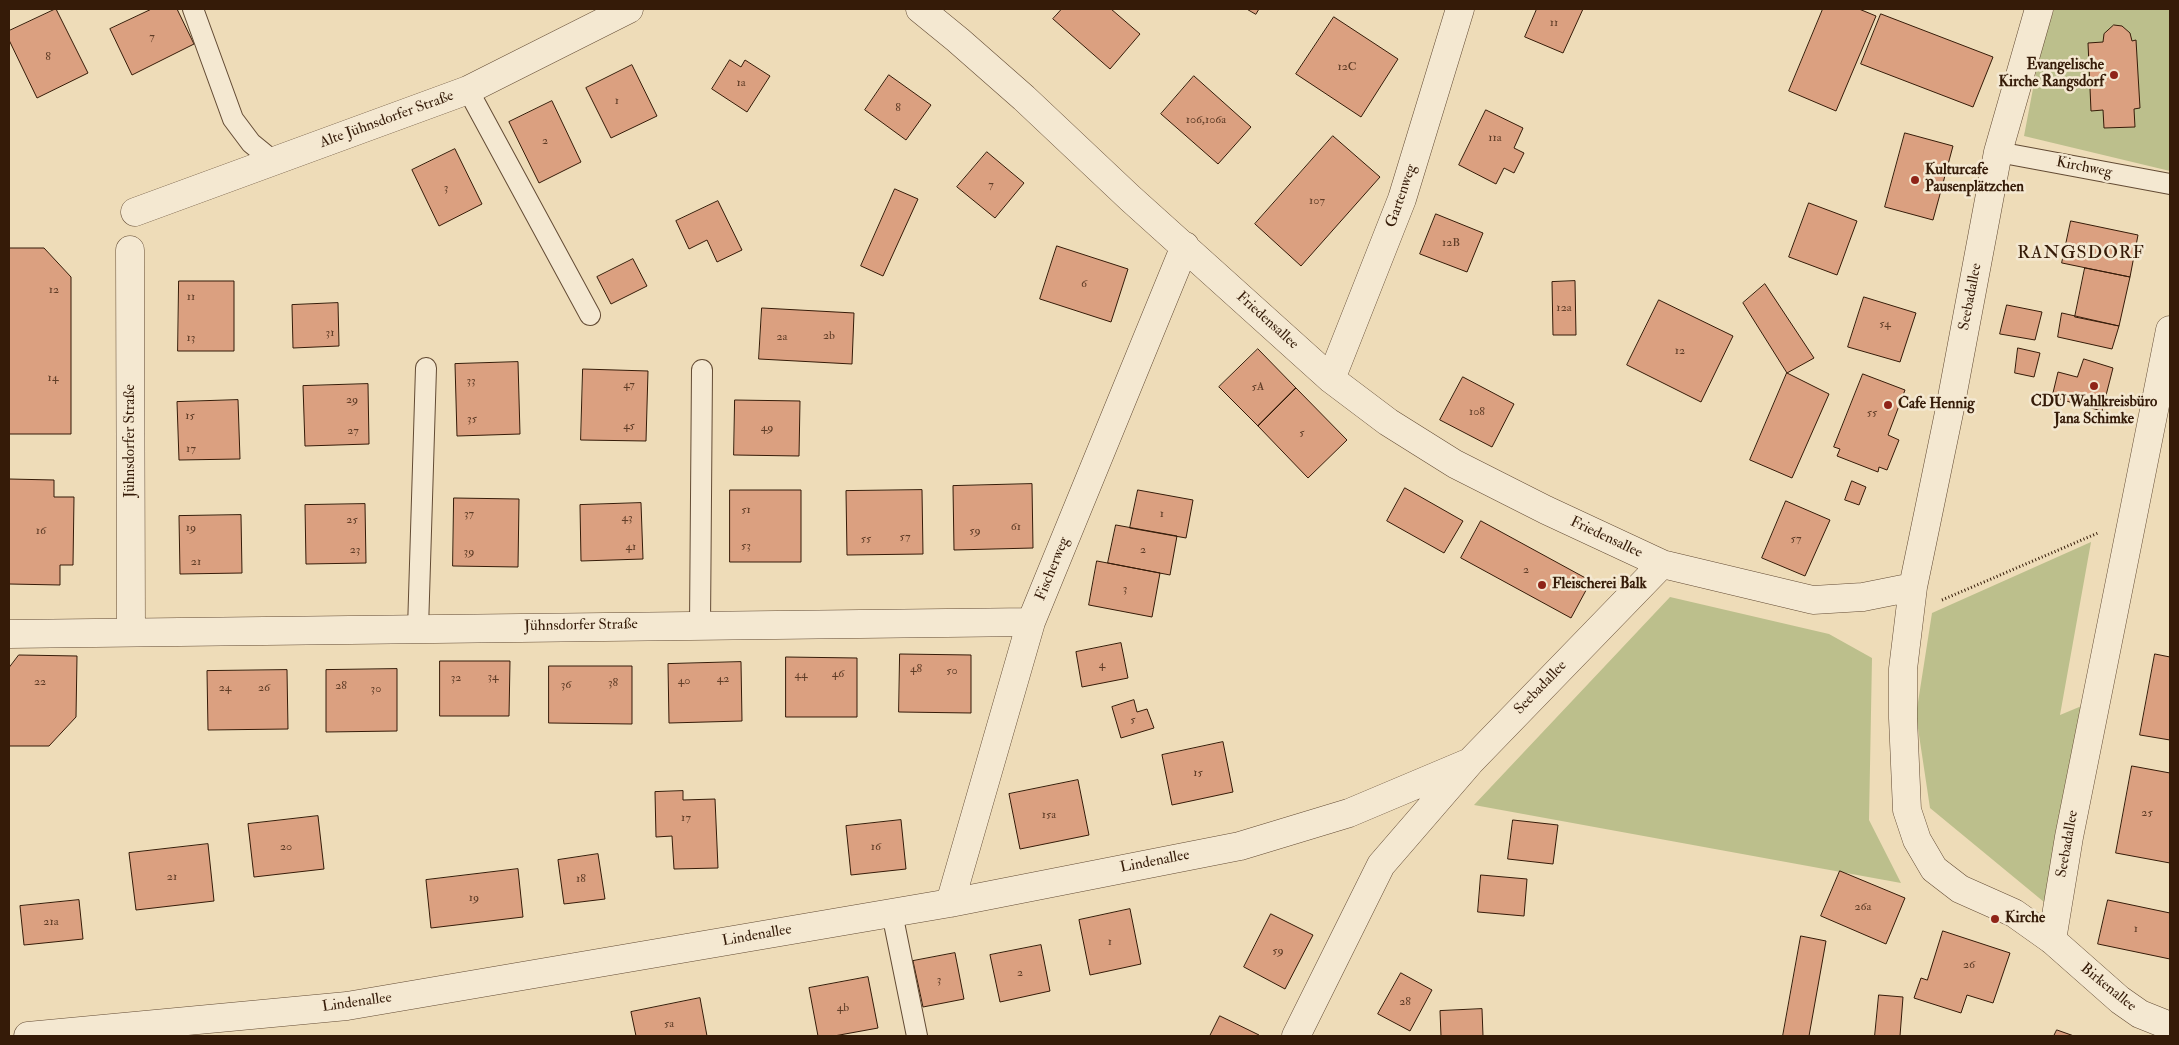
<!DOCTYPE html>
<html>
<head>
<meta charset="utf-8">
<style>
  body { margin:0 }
  #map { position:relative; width:2179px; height:1045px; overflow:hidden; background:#eedcb8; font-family:"IM FELL Double Pica",serif }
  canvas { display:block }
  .frame { position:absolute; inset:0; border:10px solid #351b08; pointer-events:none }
</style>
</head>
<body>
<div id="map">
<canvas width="2179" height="1045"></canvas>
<div class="frame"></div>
</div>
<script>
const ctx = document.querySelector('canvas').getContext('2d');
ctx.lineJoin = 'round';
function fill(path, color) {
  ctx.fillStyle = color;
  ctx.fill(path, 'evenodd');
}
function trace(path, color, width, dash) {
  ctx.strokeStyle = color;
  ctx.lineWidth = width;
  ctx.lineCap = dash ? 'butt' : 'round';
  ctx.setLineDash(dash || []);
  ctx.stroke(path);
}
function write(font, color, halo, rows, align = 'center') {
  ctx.font = font + ' "IM FELL Double Pica",serif';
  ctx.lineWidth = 5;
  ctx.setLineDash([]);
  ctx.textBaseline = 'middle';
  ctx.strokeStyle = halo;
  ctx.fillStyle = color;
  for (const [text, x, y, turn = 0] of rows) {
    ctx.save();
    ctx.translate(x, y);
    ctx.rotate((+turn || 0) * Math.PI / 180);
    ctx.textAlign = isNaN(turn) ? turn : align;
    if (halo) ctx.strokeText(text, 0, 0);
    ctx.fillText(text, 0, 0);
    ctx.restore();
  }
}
fill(new Path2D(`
  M 2054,9 L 2170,9 L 2170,171 L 2024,136 L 2039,57 Z
  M 2091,542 L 2060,715 L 2084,705 L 2044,902 L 1930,808 L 1916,715 L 1932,613 Z
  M 1670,597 L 1829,634 L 1872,658 L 1869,820 L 1901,883 L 1474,805 Z`), '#bcbf8c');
const building = new Path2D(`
  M 56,9 L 88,73 L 37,98 L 9,40 L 9,31 Z
  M 152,9 L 177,9 L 194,44 L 132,75 L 110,29 Z
  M 1062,9 L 1111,9 L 1140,34 L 1110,69 L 1053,19 Z
  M 1247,9 L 1259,9 L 1256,14 Z
  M 1537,9 L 1583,9 L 1563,53 L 1525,37 Z
  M 1823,9 L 1859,9 L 1876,16 L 1836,111 L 1789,91 Z
  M 1881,14 L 1993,57 L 1973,107 L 1861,64 Z
  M 1334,17 L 1398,59 L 1361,117 L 1296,74 Z
  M 2114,25 L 2122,26 L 2130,33 L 2132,41 L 2136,40 L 2140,108 L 2134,109 L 2135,127 L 2104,128 L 2103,110 L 2091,111 L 2088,43 L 2103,42 L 2104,34 Z
  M 730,60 L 741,67 L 745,60 L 770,76 L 747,112 L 712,89 Z
  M 632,65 L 657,116 L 611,138 L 586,88 Z
  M 889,75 L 931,105 L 906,140 L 865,110 Z
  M 1194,76 L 1251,127 L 1218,164 L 1161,114 Z
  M 552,101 L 581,162 L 539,183 L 509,122 Z
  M 1486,110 L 1523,128 L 1514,148 L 1524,153 L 1514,173 L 1504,168 L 1496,184 L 1459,165 Z
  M 1905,133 L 1953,146 L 1933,220 L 1885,207 Z
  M 1333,136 L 1380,177 L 1301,266 L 1255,224 Z
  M 455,149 L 482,204 L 439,226 L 412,170 Z
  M 987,152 L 1024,183 L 995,218 L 957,187 Z
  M 895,189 L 918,199 L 883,276 L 861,266 Z
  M 718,201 L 742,250 L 717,262 L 707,240 L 689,249 L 676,221 Z
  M 1809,203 L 1857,221 L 1837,275 L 1789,257 Z
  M 1436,214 L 1483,233 L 1467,272 L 1420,254 Z
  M 2071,221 L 2138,235 L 2130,277 L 2062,263 Z
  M 1057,246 L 1128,269 L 1111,322 L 1040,299 Z
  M 9,248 L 44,248 L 71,277 L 71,434 L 9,434 Z
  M 633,259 L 647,286 L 611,304 L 597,277 Z
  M 2085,268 L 2130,277 L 2119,326 L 2075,317 Z
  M 179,281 L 234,281 L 234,351 L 178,351 Z
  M 1575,281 L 1576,335 L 1553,335 L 1552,282 Z
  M 1765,284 L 1814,358 L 1787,373 L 1743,303 Z
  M 1864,297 L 1916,313 L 1900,362 L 1848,347 Z
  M 1659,300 L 1733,336 L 1701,402 L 1627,365 Z
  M 338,303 L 339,346 L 293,348 L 292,305 Z
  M 2007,305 L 2042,312 L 2035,340 L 2000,334 Z
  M 762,308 L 854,313 L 852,364 L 759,359 Z
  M 2062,313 L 2119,326 L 2112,349 L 2058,337 Z
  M 2018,348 L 2040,353 L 2034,377 L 2015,373 Z
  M 1258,349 L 1296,388 L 1258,426 L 1219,387 Z
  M 2084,359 L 2113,368 L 2102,411 L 2052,397 L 2058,372 L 2077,377 Z
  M 518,362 L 520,434 L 457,436 L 455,364 Z
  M 583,369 L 648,371 L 646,441 L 581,440 Z
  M 1787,373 L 1829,394 L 1792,478 L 1750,460 Z
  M 1863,374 L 1905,390 L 1888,435 L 1899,440 L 1887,470 L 1879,467 L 1878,472 L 1837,456 L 1840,449 L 1834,447 Z
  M 1463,377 L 1514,404 L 1492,447 L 1440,420 Z
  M 368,384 L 369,444 L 305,446 L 303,386 Z
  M 1296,388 L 1347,440 L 1308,478 L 1258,426 Z
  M 238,400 L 240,459 L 179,460 L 177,402 Z
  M 735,400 L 800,401 L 799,456 L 734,455 Z
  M 9,479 L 54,480 L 54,497 L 74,497 L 73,565 L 60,565 L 60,585 L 9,584 Z
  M 1852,481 L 1866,487 L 1859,505 L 1845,500 Z
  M 1032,484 L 1033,548 L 954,550 L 953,486 Z
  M 1405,488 L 1463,521 L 1444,553 L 1387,521 Z
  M 730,490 L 801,490 L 801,562 L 730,562 Z
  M 922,490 L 923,554 L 847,555 L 846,491 Z
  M 1138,490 L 1193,500 L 1186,538 L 1130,528 Z
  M 454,498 L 519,499 L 518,567 L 453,566 Z
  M 1786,501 L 1830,520 L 1805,576 L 1762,558 Z
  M 641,503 L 643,559 L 581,561 L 580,505 Z
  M 365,504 L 366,563 L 306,564 L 305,505 Z
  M 241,515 L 242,573 L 180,574 L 179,516 Z
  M 1481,521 L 1591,581 L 1571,618 L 1461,558 Z
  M 1116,525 L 1177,536 L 1170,575 L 1108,563 Z
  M 1097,561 L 1160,573 L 1152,617 L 1089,605 Z
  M 1121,643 L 1128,678 L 1082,687 L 1076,652 Z
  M 900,654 L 971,655 L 971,713 L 899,712 Z
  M 2155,654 L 2170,657 L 2170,740 L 2140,735 Z
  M 19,655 L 77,656 L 76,717 L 49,746 L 9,746 L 9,668 Z
  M 786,657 L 857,658 L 857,717 L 786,717 Z
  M 440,661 L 510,661 L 509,716 L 440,716 Z
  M 741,662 L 742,721 L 669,723 L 668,664 Z
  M 549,666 L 632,666 L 632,724 L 549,723 Z
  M 397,669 L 397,731 L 326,732 L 326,670 Z
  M 287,670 L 288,729 L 208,730 L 207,671 Z
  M 1134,700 L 1137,712 L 1147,709 L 1154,728 L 1121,738 L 1112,707 Z
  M 1223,742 L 1233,792 L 1172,805 L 1162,755 Z
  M 2132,766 L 2170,773 L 2170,863 L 2116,853 Z
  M 1078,780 L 1089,835 L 1020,849 L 1009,794 Z
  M 683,791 L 683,800 L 715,799 L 718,868 L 674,869 L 672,836 L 656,837 L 655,792 Z
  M 318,816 L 324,869 L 254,877 L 248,824 Z
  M 901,820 L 906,869 L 851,875 L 846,826 Z
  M 1513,820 L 1558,825 L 1553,864 L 1508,859 Z
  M 208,844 L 214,901 L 136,910 L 129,853 Z
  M 598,854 L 605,899 L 564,904 L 558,860 Z
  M 518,869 L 523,917 L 431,928 L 426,880 Z
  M 1840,871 L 1905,898 L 1886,944 L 1821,916 Z
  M 1481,875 L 1527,879 L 1524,916 L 1478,912 Z
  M 79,900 L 83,939 L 24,945 L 20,906 Z
  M 2108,900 L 2170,913 L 2170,959 L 2098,944 Z
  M 1130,909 L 1141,964 L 1090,975 L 1079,920 Z
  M 1271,914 L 1313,935 L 1285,989 L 1244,967 Z
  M 1943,931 L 2010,953 L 1993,1003 L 1967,995 L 1961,1013 L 1914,998 L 1921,978 L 1927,980 Z
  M 1801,936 L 1826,941 L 1809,1036 L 1783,1036 Z
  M 1041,945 L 1050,991 L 1000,1002 L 990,955 Z
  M 955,953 L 964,999 L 923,1007 L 913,961 Z
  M 1401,973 L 1432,990 L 1410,1031 L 1378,1014 Z
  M 868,977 L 878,1028 L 834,1036 L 818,1036 L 809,988 Z
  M 1879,995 L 1903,997 L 1900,1036 L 1875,1036 Z
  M 700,998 L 707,1036 L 636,1036 L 631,1012 Z
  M 1482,1009 L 1483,1036 L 1441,1036 L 1440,1011 Z
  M 1220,1016 L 1259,1035 L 1258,1036 L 1210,1036 Z
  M 2057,1030 L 2074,1036 L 2054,1036 Z`);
fill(building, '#dba080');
trace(building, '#351b08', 1);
const service = new Path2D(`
  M 193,9 L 233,119 L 251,143 L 273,161
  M 468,90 L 590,315
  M 1998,152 L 2170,184
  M 700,625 L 702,370
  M 418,629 L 426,368
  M 892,913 L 917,1036`);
const minor = new Path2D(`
  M 920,9 L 958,40 L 1024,98 L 1130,198 L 1331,379 L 1388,422 L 1455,464 L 1546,510 L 1662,564 L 1813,600 L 1863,597 L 1913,587
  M 2039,9 L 1998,152 L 1950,408 L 1913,587 L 1903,669 L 1903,718 L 1907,810 L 1917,840 L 1934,869 L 1960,889 L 2014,913 L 2052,940 L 2120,1000 L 2140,1014 L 2170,1026
  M 135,212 L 468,90 L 629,9
  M 130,250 L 131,632
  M 1331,379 L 1402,199 L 1460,9
  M 9,634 L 1031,622
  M 950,903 L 1031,622 L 1185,246
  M 2052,940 L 2069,837 L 2170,330
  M 28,1036 L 347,1006 L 950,903 L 1240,846 L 1349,813 L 1470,762
  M 1296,1036 L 1381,865 L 1470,762 L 1662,564`);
trace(service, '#634b34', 22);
trace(minor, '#634b34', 29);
trace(new Path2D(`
  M 1942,600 L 2098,533`), '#351b08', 3, [1, 2.5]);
trace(service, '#f4e8d1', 20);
trace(minor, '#f4e8d1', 28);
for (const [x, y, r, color] of [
  [2114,75,5,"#8f2418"],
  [1915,180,5,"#8f2418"],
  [2094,386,5,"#8f2418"],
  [1888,405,5,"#8f2418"],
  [1542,585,5,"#8f2418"],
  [1995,919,5,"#8f2418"]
]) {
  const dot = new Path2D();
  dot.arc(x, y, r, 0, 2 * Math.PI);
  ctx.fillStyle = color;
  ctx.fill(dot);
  trace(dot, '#f4e8d1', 2);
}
write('12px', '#5e3c26', null, [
  ["11",1554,23],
  ["7",152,37],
  ["8",48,57],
  ["12C",1347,67],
  ["1a",741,83],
  ["1",617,101],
  ["8",898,108],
  ["106,106a",1206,120],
  ["11a",1495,138],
  ["2",545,141],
  ["7",991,185],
  ["3",446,188],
  ["107",1317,201],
  ["12B",1451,243],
  ["6",1084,284],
  ["12",54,290],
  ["11",191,297],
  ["12a",1564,308],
  ["54",1885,324],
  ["31",330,333],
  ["2b",829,336],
  ["2a",782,337],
  ["13",191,338],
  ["12",1680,351],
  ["14",53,378],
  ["33",471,381],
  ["47",629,385],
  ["5A",1258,387],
  ["29",352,400],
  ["108",1477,412],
  ["55",1872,413],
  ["15",190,416],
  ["35",472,419],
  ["45",629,426],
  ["49",767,428],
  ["27",353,431],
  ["5",1302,433],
  ["17",191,449],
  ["51",746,510],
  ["37",469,514],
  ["1",1162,514],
  ["43",627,518],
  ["25",352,520],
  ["61",1016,527],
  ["19",191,528],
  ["16",41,531],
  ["59",975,531],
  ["57",905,537],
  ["55",866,539],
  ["57",1796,539],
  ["53",746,546],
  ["41",631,547],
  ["23",355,550],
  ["2",1143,550],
  ["39",469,552],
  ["21",196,562],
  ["2",1526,570],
  ["3",1125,589],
  ["4",1102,665],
  ["48",916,669],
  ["50",952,671],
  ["46",838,674],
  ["44",801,675],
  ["34",493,677],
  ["32",456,678],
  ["42",723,679],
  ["40",684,681],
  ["22",40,682],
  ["38",613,683],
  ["36",566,685],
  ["28",341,686],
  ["24",225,688],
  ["26",264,688],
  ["30",376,689],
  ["5",1133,720],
  ["15",1198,773],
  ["25",2147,813],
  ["15a",1049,815],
  ["17",686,818],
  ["20",286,847],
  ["16",876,847],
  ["21",172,877],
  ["18",581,879],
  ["19",474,898],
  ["26a",1863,907],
  ["21a",51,922],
  ["1",2136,929],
  ["1",1110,942],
  ["59",1278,951],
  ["26",1969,965],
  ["2",1020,973],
  ["3",939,980],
  ["28",1405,1002],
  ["4b",843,1008],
  ["5a",669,1024]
]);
write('bold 15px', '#351b08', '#f4e8d1', [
  ["Evangelische",2104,66,"right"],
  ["Kirche Rangsdorf",2104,83,"right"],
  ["Kulturcafe",1925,171],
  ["Pausenplätzchen",1925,188],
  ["CDU Wahlkreisbüro",2094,403,"center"],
  ["Jana Schimke",2094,420,"center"],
  ["Cafe Hennig",1898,405],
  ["Fleischerei Balk",1552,585],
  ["Kirche",2005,919]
], 'left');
write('15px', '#351b08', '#f4e8d1', [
  ["Alte Jühnsdorfer Straße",387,120,-20],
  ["Kirchweg",2084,168,11],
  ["Gartenweg",1402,196,-71],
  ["Seebadallee",1971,297,-79],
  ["Friedensallee",1267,321,42],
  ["Jühnsdorfer Straße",131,441,-90],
  ["Friedensallee",1606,538,25],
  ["Fischerweg",1053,569,-68],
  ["Jühnsdorfer Straße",581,626,-1],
  ["Seebadallee",1541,688,-46],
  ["Seebadallee",2068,844,-80],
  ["Lindenallee",1155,862,-11],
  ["Lindenallee",757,936,-10],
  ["Birkenallee",2108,988,39],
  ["Lindenallee",357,1003,-8]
]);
ctx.letterSpacing = '1px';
write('18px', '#351b08', '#f4e8d1', [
  ["RANGSDORF",2081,254]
]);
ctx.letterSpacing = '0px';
</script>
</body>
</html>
